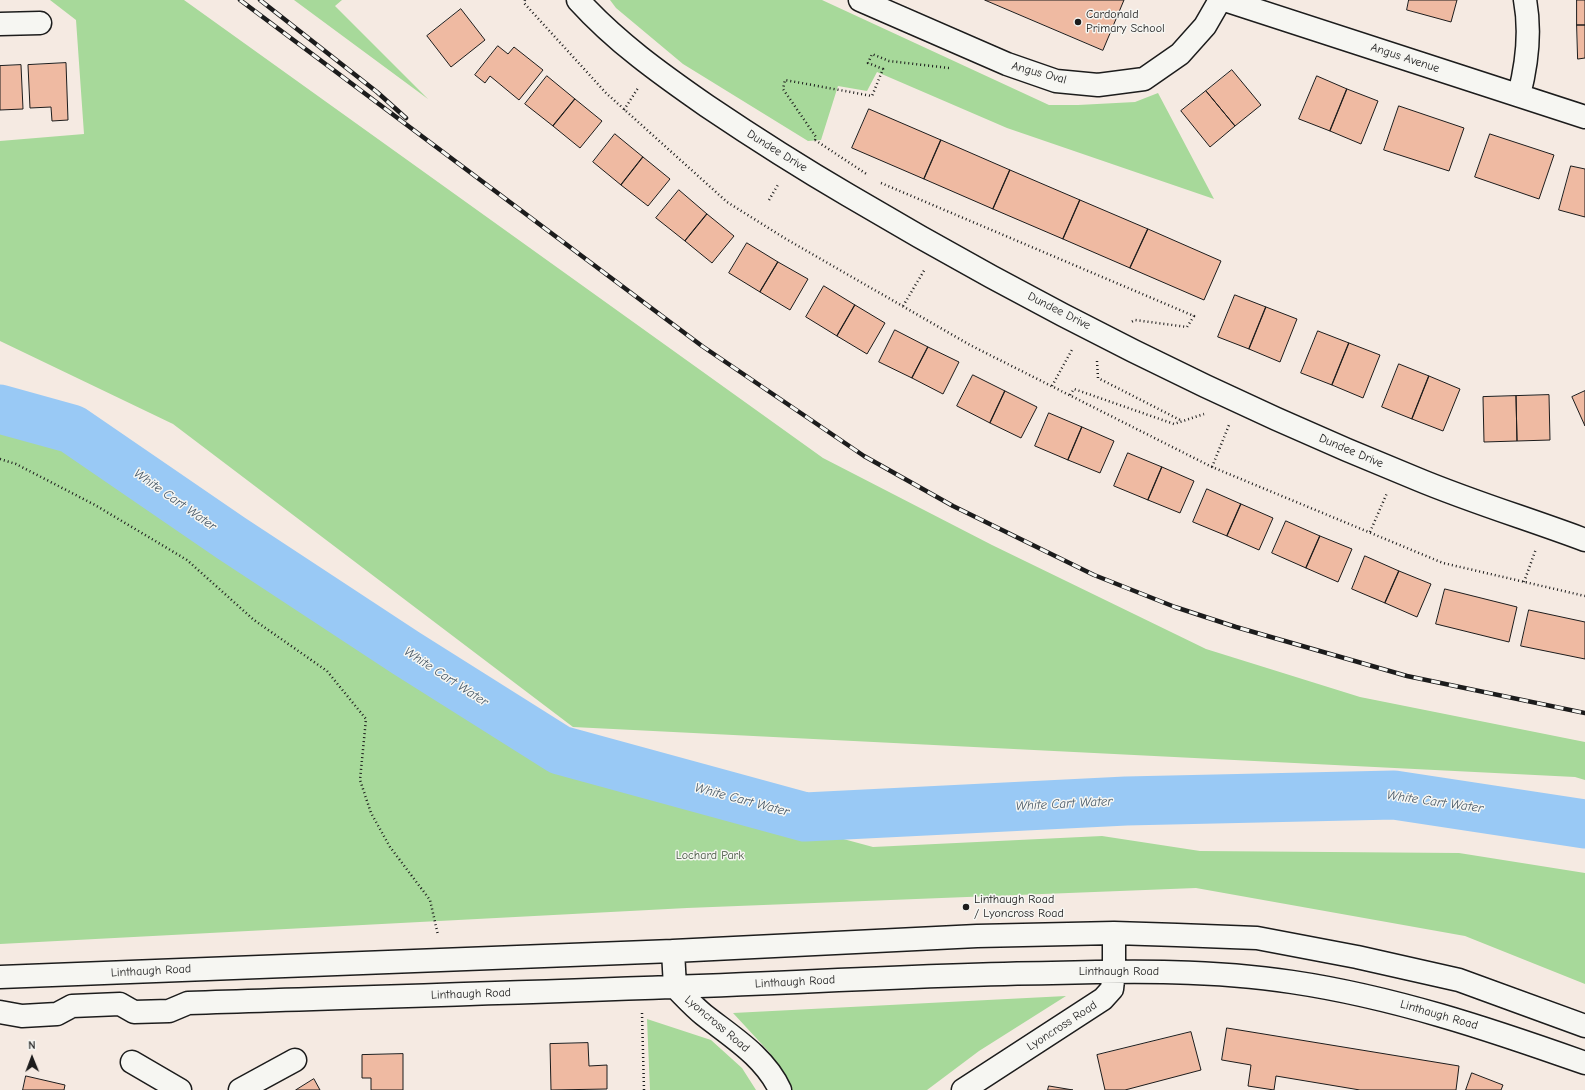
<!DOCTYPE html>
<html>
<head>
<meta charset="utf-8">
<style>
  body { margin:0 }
  #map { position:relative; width:1585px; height:1090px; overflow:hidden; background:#f5eae2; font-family:"Comic Neue",sans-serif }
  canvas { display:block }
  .north { position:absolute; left:12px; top:1038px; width:40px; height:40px; -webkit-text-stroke:3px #f6f6f2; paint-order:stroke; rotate:359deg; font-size:11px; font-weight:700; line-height:16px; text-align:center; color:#1c1c1c }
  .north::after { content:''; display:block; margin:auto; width:14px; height:18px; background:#1c1c1c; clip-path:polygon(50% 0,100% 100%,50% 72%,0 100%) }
</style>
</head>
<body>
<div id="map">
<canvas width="1585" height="1090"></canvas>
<div class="north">N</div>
</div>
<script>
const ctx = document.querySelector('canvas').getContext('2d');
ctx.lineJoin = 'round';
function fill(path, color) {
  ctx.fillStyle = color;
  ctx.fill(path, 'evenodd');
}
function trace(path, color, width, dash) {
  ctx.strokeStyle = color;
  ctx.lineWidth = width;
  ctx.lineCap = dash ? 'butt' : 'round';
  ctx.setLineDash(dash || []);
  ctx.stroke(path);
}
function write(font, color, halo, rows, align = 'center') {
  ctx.font = font + ' "Comic Neue",sans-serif';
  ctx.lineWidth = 3;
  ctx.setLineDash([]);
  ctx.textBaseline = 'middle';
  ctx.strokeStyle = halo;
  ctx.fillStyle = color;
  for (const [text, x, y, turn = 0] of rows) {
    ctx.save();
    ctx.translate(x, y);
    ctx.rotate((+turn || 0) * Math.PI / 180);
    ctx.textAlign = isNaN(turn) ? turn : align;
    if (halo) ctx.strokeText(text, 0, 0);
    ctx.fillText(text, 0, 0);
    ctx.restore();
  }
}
fill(new Path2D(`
  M 50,0 L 184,0 L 823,458 L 992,545 L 1206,649 L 1360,697 L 1585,742 L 1585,780 L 1575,777 L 573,727 L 173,424 L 0,341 L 0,141 L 84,134 L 76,20 Z
  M 294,0 L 342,0 L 335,6 L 428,99 Z
  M 610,0 L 822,0 L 1049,105 L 1078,105 L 1135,102 L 1158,93 L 1214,199 L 1007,128 L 877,72 L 867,91 L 838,86 L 821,140 L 808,141 L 683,64 L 616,8 Z
  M 0,415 L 28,420 L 565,764 L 873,847 L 1102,836 L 1200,851 L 1459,853 L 1585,873 L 1585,984 L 1465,936 L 1196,888 L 687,908 L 0,944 Z
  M 1066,996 L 979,1051 L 927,1090 L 791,1090 L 770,1053 L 733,1013 Z
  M 647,1019 L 711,1040 L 742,1068 L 756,1090 L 650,1090 Z`), '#a7d99a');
trace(new Path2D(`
  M 0,409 L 72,429 L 231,538 L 406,653 L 560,750 L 805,817 L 1126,801 L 1394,795 L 1585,824`), '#99c9f5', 49);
const building = new Path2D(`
  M 985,0 L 1124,0 L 1103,50 Z
  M 1409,0 L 1457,0 L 1451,22 L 1407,10 Z
  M 1577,0 L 1585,0 L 1585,25 L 1577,25 Z
  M 461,9 L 485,40 L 451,67 L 427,36 Z
  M 1577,25 L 1585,25 L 1585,58 L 1578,59 Z
  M 498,46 L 508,54 L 514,47 L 543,70 L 519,100 L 490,76 L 485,83 L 475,75 Z
  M 66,63 L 68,120 L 52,121 L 51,107 L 30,108 L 28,65 Z
  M 21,65 L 23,109 L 0,110 L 0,66 Z
  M 1232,70 L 1261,105 L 1235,126 L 1206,91 Z
  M 547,76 L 575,99 L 553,126 L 525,104 Z
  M 1317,76 L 1347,89 L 1330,131 L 1299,119 Z
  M 1347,89 L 1378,101 L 1361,144 L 1330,131 Z
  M 1206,91 L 1235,126 L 1210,147 L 1181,111 Z
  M 575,99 L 602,121 L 580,148 L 553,126 Z
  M 1399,106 L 1464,128 L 1449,171 L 1384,150 Z
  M 869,109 L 941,140 L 924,179 L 852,148 Z
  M 615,134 L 643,157 L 621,185 L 593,162 Z
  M 1490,134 L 1554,155 L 1539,199 L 1475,177 Z
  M 941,140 L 1010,170 L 993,209 L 924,179 Z
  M 643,157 L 670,179 L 648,206 L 621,185 Z
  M 1571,166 L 1585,169 L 1585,217 L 1559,210 Z
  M 1010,170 L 1080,200 L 1063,239 L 993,209 Z
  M 679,190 L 707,214 L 685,241 L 656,218 Z
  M 1080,200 L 1148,229 L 1130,268 L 1063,239 Z
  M 707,214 L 734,236 L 712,263 L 685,241 Z
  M 1148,229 L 1221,261 L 1204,300 L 1130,268 Z
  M 747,243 L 778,262 L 760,292 L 729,273 Z
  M 778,262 L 808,279 L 790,310 L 760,292 Z
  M 824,286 L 855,305 L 837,336 L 806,317 Z
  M 1235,295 L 1266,307 L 1249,349 L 1218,337 Z
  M 855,305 L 885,323 L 867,354 L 837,336 Z
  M 1266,307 L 1297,319 L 1280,362 L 1249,349 Z
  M 895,330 L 928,347 L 912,378 L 879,362 Z
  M 1318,331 L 1349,343 L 1332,385 L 1301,373 Z
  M 1349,343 L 1380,355 L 1363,398 L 1332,385 Z
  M 928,347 L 959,362 L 943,394 L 912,378 Z
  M 1399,364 L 1429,376 L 1412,419 L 1382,407 Z
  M 973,375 L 1005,391 L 990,423 L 957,406 Z
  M 1429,376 L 1460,389 L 1443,431 L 1412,419 Z
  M 1005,391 L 1037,407 L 1021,438 L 990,423 Z
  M 1585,391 L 1585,426 L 1572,397 Z
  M 1549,395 L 1550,440 L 1517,441 L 1516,396 Z
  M 1516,396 L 1517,441 L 1484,442 L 1483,397 Z
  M 1049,413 L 1082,427 L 1068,460 L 1035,446 Z
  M 1082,427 L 1114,441 L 1100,473 L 1068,460 Z
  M 1128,453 L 1162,467 L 1148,500 L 1114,486 Z
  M 1162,467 L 1194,481 L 1180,513 L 1148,500 Z
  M 1207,489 L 1241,504 L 1227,536 L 1193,522 Z
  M 1241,504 L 1273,518 L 1259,550 L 1227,536 Z
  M 1286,521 L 1320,536 L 1306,568 L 1272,553 Z
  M 1320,536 L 1352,549 L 1338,582 L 1306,568 Z
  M 1365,556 L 1399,571 L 1385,603 L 1352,589 Z
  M 1399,571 L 1431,584 L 1417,617 L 1385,603 Z
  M 1445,589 L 1517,607 L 1509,642 L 1436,624 Z
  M 1529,610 L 1585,622 L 1585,659 L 1521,646 Z
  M 1227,1028 L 1459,1066 L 1456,1090 L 1360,1090 L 1276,1076 L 1274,1090 L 1248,1086 L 1251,1065 L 1222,1060 Z
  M 1191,1032 L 1201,1070 L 1125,1090 L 1105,1090 L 1097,1055 Z
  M 588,1043 L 589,1066 L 607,1065 L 607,1089 L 551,1090 L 550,1044 Z
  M 403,1054 L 403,1090 L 371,1090 L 371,1078 L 362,1078 L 362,1055 Z
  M 1472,1073 L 1503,1085 L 1501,1090 L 1466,1090 Z
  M 26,1076 L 65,1085 L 64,1090 L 23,1090 Z
  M 314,1079 L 320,1090 L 296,1090 Z
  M 1049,1086 L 1073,1090 L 1048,1090 Z`);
fill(building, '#efbaa2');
trace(building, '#1c1c1c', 1);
const minor = new Path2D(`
  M 578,0 C 616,42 661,74 707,106 C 753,137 800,167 848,195 C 1030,303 1221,400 1417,479 C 1472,502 1529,519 1585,540
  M 860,0 L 1007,64 L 1056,81 L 1098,85 L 1144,79 L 1180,54 L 1205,26 L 1220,0
  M 1225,0 L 1585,117
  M 0,24 L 40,23
  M 1519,95 C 1527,64 1531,32 1525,0
  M 673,951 L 675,987 C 685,997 694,1007 704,1015 C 732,1037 765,1057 780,1090
  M 0,977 L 673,951 L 977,936 L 1114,933 L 1177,935 L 1257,938 L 1357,957 L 1459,980 L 1585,1026
  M 0,1012 L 22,1016 L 57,1014 L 72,1006 L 120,1004 L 134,1012 L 169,1011 L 188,1003 C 391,996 594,991 797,982 C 882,978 967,974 1052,973 C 1132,971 1213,970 1292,982 C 1393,997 1489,1029 1585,1063
  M 132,1062 L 180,1090
  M 240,1090 L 295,1060
  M 963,1090 L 1103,999 L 1112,989 L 1114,971 L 1114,933`);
trace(minor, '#1c1c1c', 25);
trace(new Path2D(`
  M 525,0 L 524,3 L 606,93 L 727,202 L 786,239 L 970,345 L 1212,467 L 1443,563 L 1585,596
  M 624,110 L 638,88
  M 815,140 L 868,175
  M 815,140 L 816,137 L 783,89 L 785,80 L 872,96 L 883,69 L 868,63 L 872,54 L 889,61 L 949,68
  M 881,183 L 1194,316 L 1187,327 L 1135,320 L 1131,322
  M 769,200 L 779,183
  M 903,306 L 925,269
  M 1097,361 L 1098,378 L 1182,421
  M 1052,386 L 1073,348
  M 1070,395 L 1074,389 L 1174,424 L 1204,414
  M 0,459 L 16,464 L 95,505 L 187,560 L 254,620 L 327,671 L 366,719 L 360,780 L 371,813 L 390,847 L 430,900 L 438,935
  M 1212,467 L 1229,425
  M 1370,532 L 1387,493
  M 1524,582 L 1536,549
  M 642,1013 L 644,1090`), '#1c1c1c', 2.5, [1, 3]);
trace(minor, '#f6f6f2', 22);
const rail = new Path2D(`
  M 240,0 L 702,346 L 864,456 L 953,506 L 1094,575 L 1175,607 L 1236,627 L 1407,676 L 1585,713
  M 260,0 L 377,92 L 406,118`);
trace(rail, '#1c1c1c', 4.5);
trace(rail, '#f6f6f2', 3, [9]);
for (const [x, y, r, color] of [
  [1078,22,4,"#1c1c1c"],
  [966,907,4,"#1c1c1c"]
]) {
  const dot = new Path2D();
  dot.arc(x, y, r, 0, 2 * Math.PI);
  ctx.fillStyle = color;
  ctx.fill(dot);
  trace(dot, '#f6f6f2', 1.5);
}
write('12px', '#1c1c1c', '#f6f6f2', [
  ["Cardonald",1086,15],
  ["Primary School",1086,29],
  ["Linthaugh Road",974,900],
  ["/ Lyoncross Road",974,914]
], 'left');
write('12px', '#1c1c1c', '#f6f6f2', [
  ["Angus Avenue",1405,58,18],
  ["Angus Oval",1039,73,15],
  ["Dundee Drive",777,151,32],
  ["Dundee Drive",1059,311,27],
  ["Dundee Drive",1351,451,23],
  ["Linthaugh Road",151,971,-3],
  ["Linthaugh Road",1119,972],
  ["Linthaugh Road",795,982,-3],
  ["Linthaugh Road",471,994,-2],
  ["Linthaugh Road",1439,1015,16],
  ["Lyoncross Road",717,1024,40],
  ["Lyoncross Road",1062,1026,-33]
]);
write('12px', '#465542', '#f6f6f2', [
  ["Lochard Park",710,856]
]);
write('italic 13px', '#485968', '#f6f6f2', [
  ["White Cart Water",175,500,35],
  ["White Cart Water",446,677,33],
  ["White Cart Water",742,800,15],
  ["White Cart Water",1435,802,8],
  ["White Cart Water",1064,804,-3]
]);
</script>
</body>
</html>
